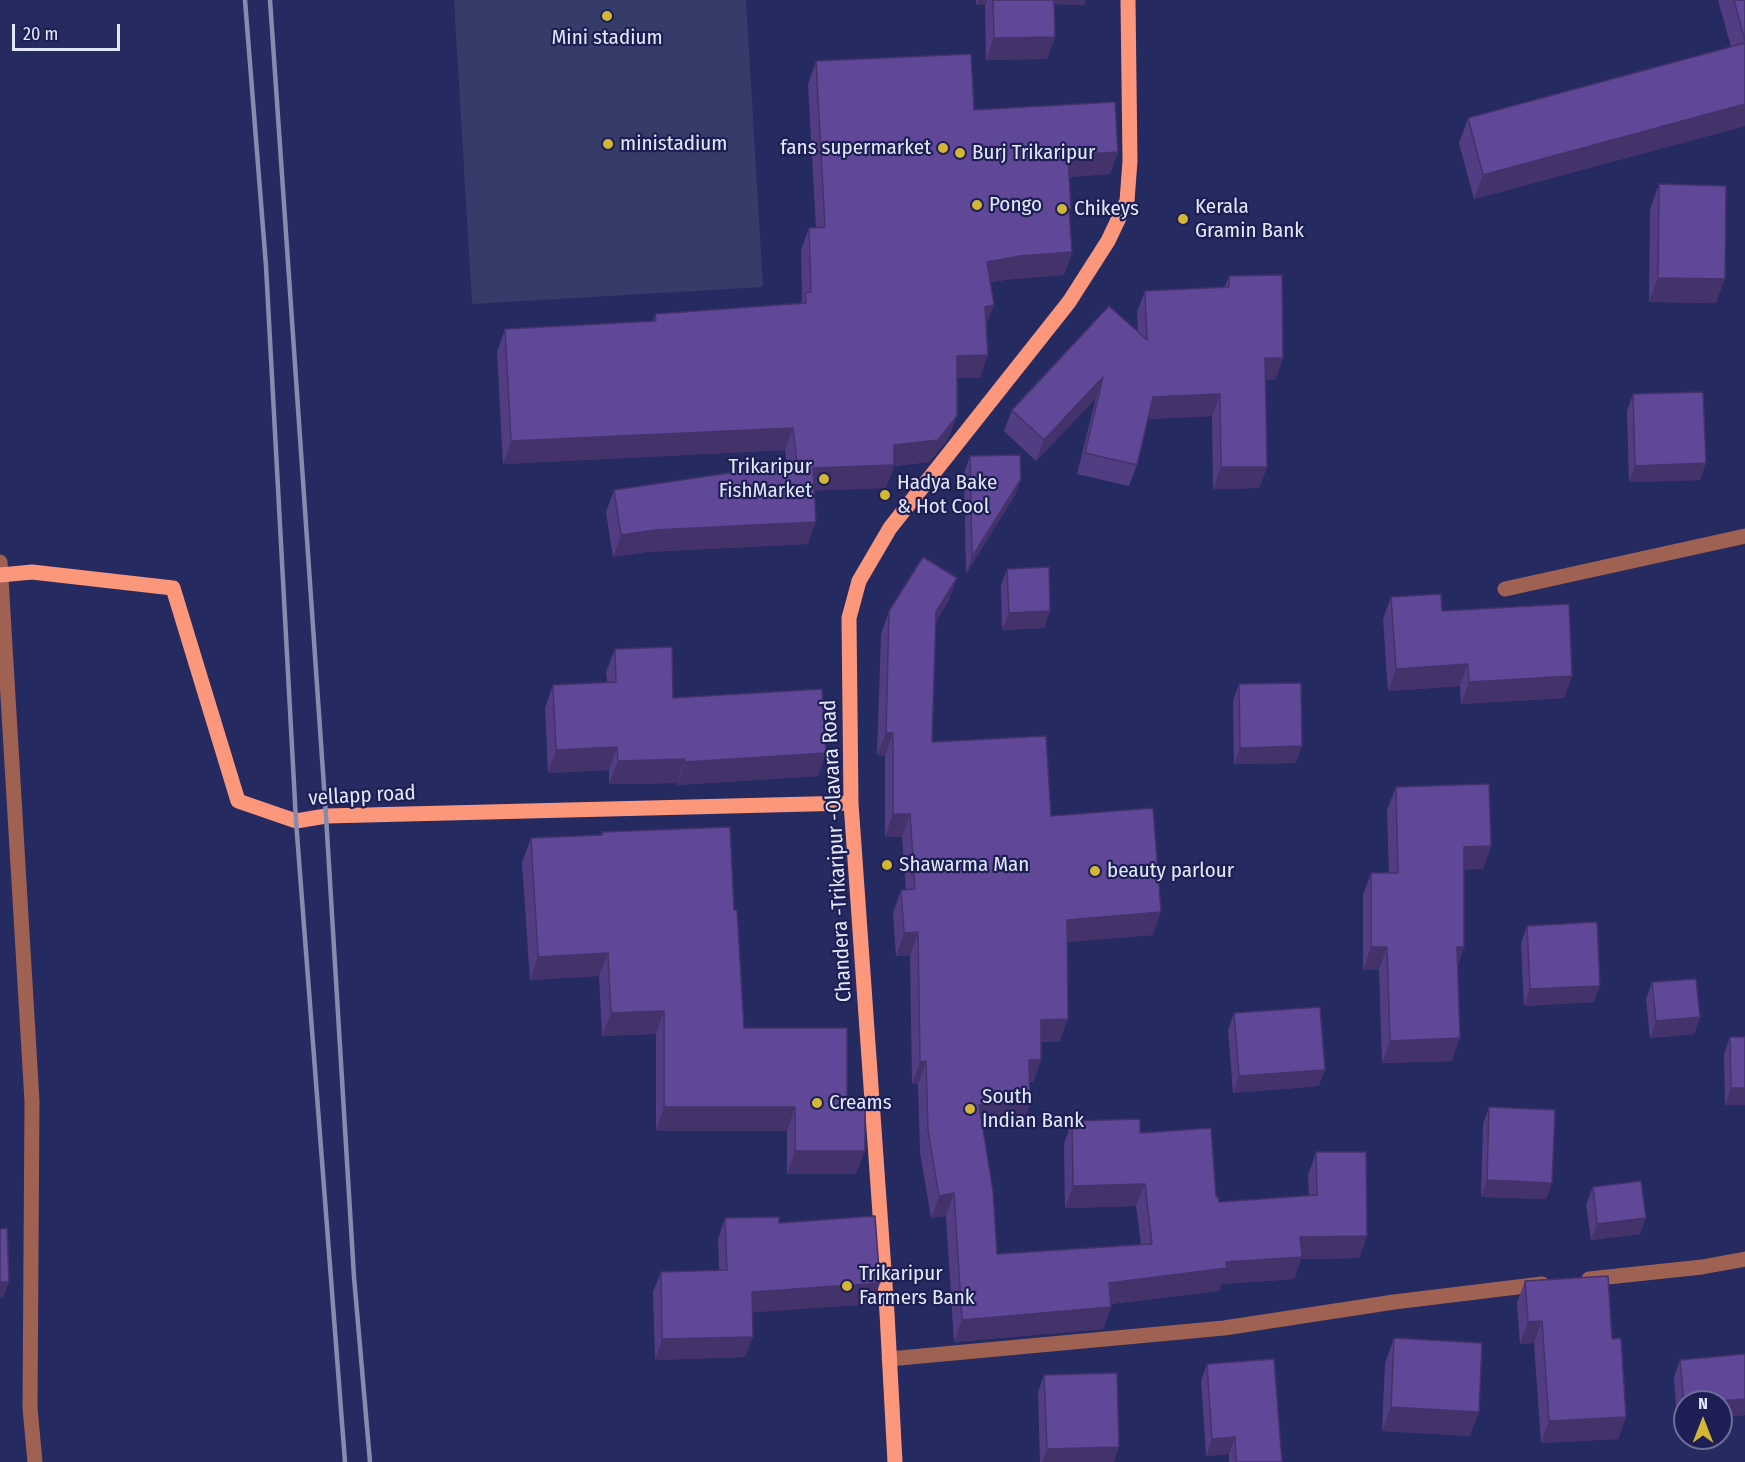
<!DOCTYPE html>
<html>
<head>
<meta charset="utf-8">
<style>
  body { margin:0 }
  #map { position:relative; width:1745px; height:1462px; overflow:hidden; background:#252a60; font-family:"Fira Sans Condensed",sans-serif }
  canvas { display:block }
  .north { position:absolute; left:1673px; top:1390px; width:60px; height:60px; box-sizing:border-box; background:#1d1f54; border:2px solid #6c6f97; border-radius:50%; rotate:0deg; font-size:16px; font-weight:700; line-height:24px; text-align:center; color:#e2e7fb }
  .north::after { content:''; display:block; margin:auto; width:21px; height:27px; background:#d3b635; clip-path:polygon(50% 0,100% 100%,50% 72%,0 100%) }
  .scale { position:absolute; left:12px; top:24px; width:108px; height:27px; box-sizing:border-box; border:3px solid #e2e7fb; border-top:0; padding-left:8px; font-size:18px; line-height:21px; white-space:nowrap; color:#e2e7fb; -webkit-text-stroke:4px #1d1f54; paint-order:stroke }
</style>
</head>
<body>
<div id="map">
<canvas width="1745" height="1462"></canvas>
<div class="north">N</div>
<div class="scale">20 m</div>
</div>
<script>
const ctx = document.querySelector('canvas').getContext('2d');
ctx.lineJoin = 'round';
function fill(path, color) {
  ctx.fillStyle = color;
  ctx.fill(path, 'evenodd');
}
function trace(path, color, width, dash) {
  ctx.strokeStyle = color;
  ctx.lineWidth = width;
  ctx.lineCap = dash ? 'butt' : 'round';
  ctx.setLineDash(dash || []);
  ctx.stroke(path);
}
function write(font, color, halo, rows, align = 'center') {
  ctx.font = font + ' "Fira Sans Condensed",sans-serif';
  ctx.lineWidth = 4.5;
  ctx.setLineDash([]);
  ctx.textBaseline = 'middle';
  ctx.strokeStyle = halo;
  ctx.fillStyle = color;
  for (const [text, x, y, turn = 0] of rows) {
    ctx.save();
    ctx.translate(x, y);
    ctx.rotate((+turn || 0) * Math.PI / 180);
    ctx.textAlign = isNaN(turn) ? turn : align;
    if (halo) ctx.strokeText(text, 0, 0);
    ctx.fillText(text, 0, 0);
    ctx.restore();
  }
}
fill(new Path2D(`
  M 454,0 L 746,0 L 763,287 L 472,304 Z`), '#353c6a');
trace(new Path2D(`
  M 0,562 L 32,1101 L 30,1408 L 35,1462
  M 1505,589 L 1745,536
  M 1589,1279 L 1702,1267 L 1745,1259
  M 889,1359 L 1224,1328 L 1394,1302 L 1542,1284`), '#9f6151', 15);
trace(new Path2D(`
  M 0,575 L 32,572 L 173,588 L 238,801 L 296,821 L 326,816 L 851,803
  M 895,1462 L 887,1313 L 851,803 L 849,618 L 859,581 L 890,528 L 1069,302 L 1108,241 L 1127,201 L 1130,161 L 1128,0`), '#fc977c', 15);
trace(new Path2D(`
  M 245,0 L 266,266 L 296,821 L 345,1462
  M 270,0 L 326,816 L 354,1277 L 370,1462`), '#868bb0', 4.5);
fill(new Path2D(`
  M 976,0 L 1086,0 L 1084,5 L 1054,4 L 1055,37 L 1047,59 L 986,60 L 985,5 L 976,5 Z
  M 1718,0 L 1745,0 L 1745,126 L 1474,199 L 1459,143 L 1468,118 L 1731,47 Z
  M 816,61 L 974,110 L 1118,152 L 1110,174 L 1069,177 L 1069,214 L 1072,252 L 1064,275 L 1012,279 L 990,282 L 980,378 L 957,378 L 948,439 L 929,462 L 894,466 L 886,488 L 814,490 L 808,544 L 646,552 L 613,557 L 606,512 L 614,490 L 787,464 L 785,450 L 503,464 L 497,352 L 505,329 L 653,321 L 655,314 L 801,303 L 802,299 L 801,250 L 809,228 L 816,228 L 808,84 Z
  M 1659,184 L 1716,303 L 1649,302 L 1650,209 Z
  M 1229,276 L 1283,358 L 1275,380 L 1265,380 L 1267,467 L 1259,488 L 1213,489 L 1212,416 L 1148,419 L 1137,465 L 1129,486 L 1077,474 L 1096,398 L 1036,461 L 1004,431 L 1012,410 L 1138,332 L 1137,312 L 1145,291 L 1224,288 Z
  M 1633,394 L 1706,463 L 1700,480 L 1629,482 L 1627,411 Z
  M 970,456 L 1021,479 L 1015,495 L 966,574 L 964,473 Z
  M 1007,569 L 1050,611 L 1044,628 L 1002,630 L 1001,585 Z
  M 1391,597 L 1442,611 L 1572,676 L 1564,698 L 1461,704 L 1460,686 L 1388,691 L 1383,619 Z
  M 949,600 L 935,622 L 932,742 L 1051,816 L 1153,935 L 1067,942 L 1068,1019 L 1059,1042 L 1041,1042 L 1041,1060 L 1033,1082 L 1029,1082 L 1030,1103 L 1022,1126 L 983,1127 L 997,1254 L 1141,1244 L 1136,1206 L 1065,1208 L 1064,1144 L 1072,1121 L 1140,1133 L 1216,1197 L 1219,1202 L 1309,1196 L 1308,1175 L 1316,1152 L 1367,1236 L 1359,1258 L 1301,1259 L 1294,1279 L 1221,1284 L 1219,1291 L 1111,1304 L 1111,1307 L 1103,1329 L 954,1342 L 946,1216 L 931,1218 L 920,1152 L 918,1084 L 912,1084 L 910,955 L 896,956 L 893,913 L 901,890 L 906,890 L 902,837 L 885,837 L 885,756 L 877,755 L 881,634 L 889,611 Z
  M 615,649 L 673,698 L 818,776 L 677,785 L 677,783 L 609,784 L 609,770 L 548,773 L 545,708 L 553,685 L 607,682 L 606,672 Z
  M 1239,684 L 1296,763 L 1234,764 L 1233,701 Z
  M 1396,787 L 1491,846 L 1483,869 L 1464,869 L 1464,947 L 1458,965 L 1452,1061 L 1382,1063 L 1379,970 L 1363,970 L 1363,895 L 1371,873 L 1389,873 L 1387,810 Z
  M 602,832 L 734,910 L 744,1028 L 847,1110 L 856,1174 L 787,1174 L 787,1131 L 656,1131 L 656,1034 L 602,1036 L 599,976 L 530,980 L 522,862 L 531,838 L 601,835 Z
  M 1527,926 L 1594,1002 L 1524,1006 L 1521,943 Z
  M 1652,982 L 1700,1017 L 1694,1034 L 1650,1038 L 1646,999 Z
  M 1234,1013 L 1319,1086 L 1233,1093 L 1228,1030 Z
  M 1730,1037 L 1745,1105 L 1725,1105 L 1724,1054 Z
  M 1489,1107 L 1552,1183 L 1546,1199 L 1481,1197 L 1483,1124 Z
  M 1593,1187 L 1640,1234 L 1591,1240 L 1586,1204 Z
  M 725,1218 L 779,1223 L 873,1304 L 752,1312 L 745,1357 L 655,1360 L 653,1292 L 661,1272 L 719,1270 L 718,1239 Z
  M 1525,1281 L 1612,1339 L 1626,1417 L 1618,1439 L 1541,1443 L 1534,1343 L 1520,1344 L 1517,1303 Z
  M 1394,1338 L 1470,1436 L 1382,1431 L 1385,1363 Z
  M 1745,1354 L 1745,1415 L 1721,1417 L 1721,1402 L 1685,1402 L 1685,1420 L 1677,1421 L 1674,1377 L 1680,1360 Z
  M 1207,1364 L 1282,1462 L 1229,1462 L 1229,1454 L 1206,1456 L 1201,1381 Z
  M 1044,1375 L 1114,1462 L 1040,1462 L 1038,1392 Z`), '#533d82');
fill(new Path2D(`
  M 978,0 L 987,0 L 985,5 L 976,5 Z
  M 1048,0 L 1086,0 L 1084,5 L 1046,4 Z
  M 1055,37 L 1047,59 L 986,60 L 994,38 Z
  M 1745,104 L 1745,126 L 1474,199 L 1483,175 Z
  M 1118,152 L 1110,174 L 1060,177 L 1068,155 Z
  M 1072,252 L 1064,275 L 1012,279 L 979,284 L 987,262 L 1020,256 Z
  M 1658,278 L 1725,279 L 1716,303 L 1649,302 Z
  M 994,305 L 985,328 L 985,307 Z
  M 988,355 L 980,378 L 948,378 L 957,356 Z
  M 1265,358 L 1283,358 L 1275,380 L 1257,380 Z
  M 1103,377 L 1096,398 L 1036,461 L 1044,440 Z
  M 1220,394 L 1212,416 L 1145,419 L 1153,397 Z
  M 957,416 L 948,439 L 929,462 L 894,466 L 886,488 L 805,491 L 813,468 L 894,445 Z
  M 793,428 L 785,450 L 503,464 L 511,441 Z
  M 1706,463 L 1700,480 L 1629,482 L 1635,466 Z
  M 1221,467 L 1267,467 L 1259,488 L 1213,489 Z
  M 1021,479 L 1015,495 L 966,574 L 972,557 Z
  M 816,522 L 808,544 L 646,552 L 613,557 L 621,535 L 655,530 Z
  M 957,578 L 949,600 L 928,635 L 936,612 Z
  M 1050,611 L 1044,628 L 1002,630 L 1009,613 Z
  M 1468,664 L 1460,686 L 1388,691 L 1396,669 Z
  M 1572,676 L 1564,698 L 1461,704 L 1469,682 Z
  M 886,733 L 893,733 L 885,756 L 877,755 Z
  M 1302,746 L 1296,763 L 1234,764 L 1240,748 Z
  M 617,747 L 609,770 L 548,773 L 556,750 Z
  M 826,753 L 818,776 L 677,785 L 685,762 Z
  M 685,759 L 677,783 L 609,784 L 618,761 Z
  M 893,814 L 910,814 L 902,837 L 885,837 Z
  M 1491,846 L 1483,869 L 1456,870 L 1464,847 Z
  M 1161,912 L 1153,935 L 1059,943 L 1067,920 Z
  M 918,932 L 910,955 L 896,956 L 904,933 Z
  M 1371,947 L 1387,947 L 1379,970 L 1363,970 Z
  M 1457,947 L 1464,947 L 1456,970 Z
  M 608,953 L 599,976 L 530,980 L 538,957 Z
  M 1600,986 L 1594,1002 L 1524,1006 L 1530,989 Z
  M 664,1011 L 656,1034 L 602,1036 L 611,1013 Z
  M 1700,1017 L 1694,1034 L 1650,1038 L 1656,1021 Z
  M 1068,1019 L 1059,1042 L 1032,1042 L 1041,1020 Z
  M 1460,1038 L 1452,1061 L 1382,1063 L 1390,1041 Z
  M 1029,1060 L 1041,1060 L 1033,1082 L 1020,1083 Z
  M 926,1061 L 918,1084 L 912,1084 L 920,1062 Z
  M 1325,1070 L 1319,1086 L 1233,1093 L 1239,1076 Z
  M 1731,1088 L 1745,1088 L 1745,1105 L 1725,1105 Z
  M 1030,1103 L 1022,1126 L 971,1128 L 979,1105 Z
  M 664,1107 L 795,1107 L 787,1131 L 656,1131 Z
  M 795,1151 L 865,1151 L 856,1174 L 787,1174 Z
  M 1487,1180 L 1552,1183 L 1546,1199 L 1481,1197 Z
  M 1145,1184 L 1136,1206 L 1065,1208 L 1073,1186 Z
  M 954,1193 L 946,1216 L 931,1218 L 939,1196 Z
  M 1646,1218 L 1640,1234 L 1591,1240 L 1597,1224 Z
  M 1367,1236 L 1359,1258 L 1301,1259 L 1294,1279 L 1221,1284 L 1219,1291 L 1101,1305 L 1109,1283 L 1226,1262 L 1300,1237 Z
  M 0,1282 L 9,1282 L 3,1298 L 0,1298 Z
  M 880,1283 L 873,1304 L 744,1313 L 752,1292 Z
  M 1111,1307 L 1103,1329 L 954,1342 L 962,1320 Z
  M 1542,1321 L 1534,1343 L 1520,1344 L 1528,1322 Z
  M 753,1337 L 745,1357 L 655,1360 L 662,1339 Z
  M 1745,1399 L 1745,1415 L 1721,1417 L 1721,1402 L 1706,1402 Z
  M 1684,1404 L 1685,1404 L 1685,1420 L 1677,1421 Z
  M 1391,1407 L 1479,1412 L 1470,1436 L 1382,1431 Z
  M 1626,1417 L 1618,1439 L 1541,1443 L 1549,1421 Z
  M 1235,1437 L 1229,1454 L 1206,1456 L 1212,1439 Z
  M 1119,1447 L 1114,1462 L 1042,1462 L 1047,1449 Z`), '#44326a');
const building = new Path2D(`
  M 993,0 L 1054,0 L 1055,37 L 994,38 Z
  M 1734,0 L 1745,0 L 1745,41 Z
  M 1745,43 L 1745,104 L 1483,175 L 1468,118 Z
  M 971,54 L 974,110 L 1115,102 L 1118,152 L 1068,155 L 1071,209 L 1069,209 L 1072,252 L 1020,256 L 987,262 L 994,305 L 985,307 L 988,355 L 957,356 L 957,416 L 938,440 L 894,445 L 894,465 L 813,468 L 816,522 L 655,530 L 621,535 L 614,490 L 797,463 L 793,428 L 511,441 L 505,329 L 656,321 L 655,314 L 806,303 L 805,293 L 811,292 L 809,228 L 825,227 L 816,61 Z
  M 1659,184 L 1726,186 L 1725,279 L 1658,278 Z
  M 1282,275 L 1283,358 L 1265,358 L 1267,467 L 1221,467 L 1220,394 L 1153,397 L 1137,465 L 1085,453 L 1103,377 L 1044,440 L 1012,410 L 1109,306 L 1147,340 L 1145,291 L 1229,287 L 1229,276 Z
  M 1703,392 L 1706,463 L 1635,466 L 1633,394 Z
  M 1020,455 L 1021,479 L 972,557 L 970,456 Z
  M 923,557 L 957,578 L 936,612 L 932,742 L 1046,736 L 1051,816 L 1153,808 L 1161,912 L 1067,920 L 1068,1019 L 1041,1020 L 1041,1060 L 1029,1060 L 1030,1103 L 979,1105 L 993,1191 L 997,1254 L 1152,1244 L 1145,1184 L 1073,1186 L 1072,1121 L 1140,1119 L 1140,1133 L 1211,1128 L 1216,1197 L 1218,1197 L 1219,1202 L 1317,1195 L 1316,1152 L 1366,1152 L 1367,1236 L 1300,1237 L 1302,1257 L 1226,1262 L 1227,1268 L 1109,1283 L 1111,1307 L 962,1320 L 954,1193 L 939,1196 L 928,1130 L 926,1061 L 920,1062 L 918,932 L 904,933 L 901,890 L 915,889 L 910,814 L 893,814 L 893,733 L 886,733 L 889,611 Z
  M 1049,567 L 1050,611 L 1009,613 L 1007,569 Z
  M 1441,594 L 1442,611 L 1569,604 L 1572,676 L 1469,682 L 1468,664 L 1396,669 L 1391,597 Z
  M 672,647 L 673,698 L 822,689 L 826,753 L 685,762 L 685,759 L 618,761 L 617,747 L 556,750 L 553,685 L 616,682 L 615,649 Z
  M 1301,683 L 1302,746 L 1240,748 L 1239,684 Z
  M 1489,784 L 1491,846 L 1464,847 L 1464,947 L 1457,947 L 1460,1038 L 1390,1041 L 1387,947 L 1371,947 L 1371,873 L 1398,873 L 1396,787 Z
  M 730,827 L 734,910 L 737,910 L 744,1028 L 847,1028 L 847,1110 L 865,1110 L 865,1151 L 795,1151 L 795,1107 L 664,1107 L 664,1011 L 611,1013 L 608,953 L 538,957 L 531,838 L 602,835 L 602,832 Z
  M 1597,922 L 1600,986 L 1530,989 L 1527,926 Z
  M 1696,979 L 1700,1017 L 1656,1021 L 1652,982 Z
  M 1320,1007 L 1325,1070 L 1239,1076 L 1234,1013 Z
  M 1730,1037 L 1745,1037 L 1745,1088 L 1731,1088 Z
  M 1489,1107 L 1555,1110 L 1552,1183 L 1487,1180 Z
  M 1641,1181 L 1646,1218 L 1597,1224 L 1593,1187 Z
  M 875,1216 L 880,1283 L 752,1292 L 753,1337 L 662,1339 L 661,1272 L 727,1270 L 725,1218 L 779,1217 L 779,1223 Z
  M 7,1228 L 9,1282 L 0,1282 L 0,1229 Z
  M 1608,1276 L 1612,1339 L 1621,1338 L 1626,1417 L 1549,1421 L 1542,1321 L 1528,1322 L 1525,1281 Z
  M 1394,1338 L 1482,1343 L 1479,1412 L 1391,1407 Z
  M 1745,1354 L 1745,1399 L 1706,1402 L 1685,1402 L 1685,1404 L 1684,1404 L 1680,1360 Z
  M 1274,1359 L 1282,1462 L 1236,1462 L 1235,1437 L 1212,1439 L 1207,1364 Z
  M 1117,1373 L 1119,1447 L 1047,1449 L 1044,1375 Z`);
fill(building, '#614797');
trace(building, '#44326a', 1.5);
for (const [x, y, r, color] of [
  [607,16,6,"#d3b635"],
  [608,144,6,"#d3b635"],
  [943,148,6,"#d3b635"],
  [960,153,6,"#d3b635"],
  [977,205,6,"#d3b635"],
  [1062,209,6,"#d3b635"],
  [1183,219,6,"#d3b635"],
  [824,479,6,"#d3b635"],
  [885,495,6,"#d3b635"],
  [887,865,6,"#d3b635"],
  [1095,871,6,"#d3b635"],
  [817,1103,6,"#d3b635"],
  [970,1109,6,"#d3b635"],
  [847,1286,6,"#d3b635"]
]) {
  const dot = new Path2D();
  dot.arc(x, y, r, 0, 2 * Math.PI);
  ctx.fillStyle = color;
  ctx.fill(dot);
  trace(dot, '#1d1f54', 2);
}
write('21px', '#e2e7fb', '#1d1f54', [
  ["Mini stadium",607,38,"center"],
  ["ministadium",620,144],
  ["fans supermarket",931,148,"right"],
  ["Burj Trikaripur",972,153],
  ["Pongo",989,205],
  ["Kerala",1195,207],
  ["Gramin Bank",1195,231],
  ["Chikeys",1074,209],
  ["Trikaripur",812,467,"right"],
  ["FishMarket",812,491,"right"],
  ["Hadya Bake",897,483],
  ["& Hot Cool",897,507],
  ["Shawarma Man",899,865],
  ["beauty parlour",1107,871],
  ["South",982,1097],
  ["Indian Bank",982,1121],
  ["Creams",829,1103],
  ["Trikaripur",859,1274],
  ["Farmers Bank",859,1298]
], 'left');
write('21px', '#e2e7fb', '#1d1f54', [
  ["vellapp road",362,796,-3],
  ["Chandera -Trikaripur -Olavara Road",837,851,-93]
]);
</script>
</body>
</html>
